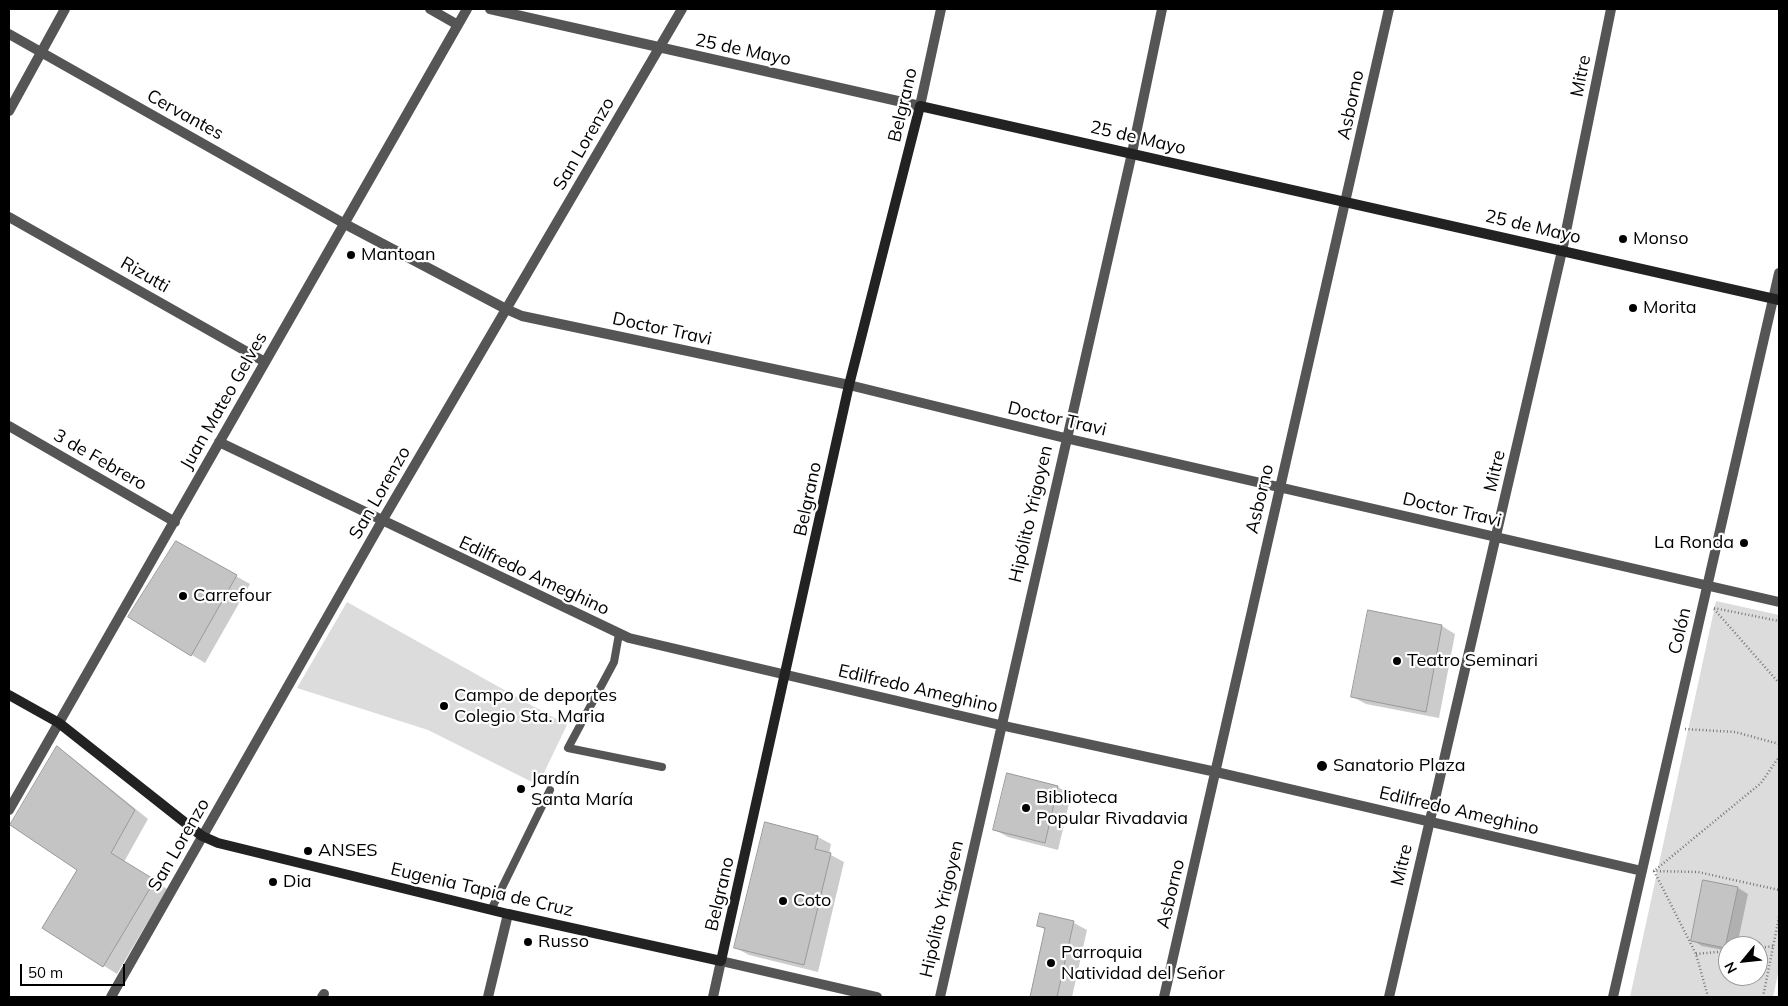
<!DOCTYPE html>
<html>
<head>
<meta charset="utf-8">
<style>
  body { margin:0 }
  #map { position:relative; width:1788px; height:1006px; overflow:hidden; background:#fff; font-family:Mulish,sans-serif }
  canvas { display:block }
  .frame { position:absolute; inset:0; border:10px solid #000; pointer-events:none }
  .north { position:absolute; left:1718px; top:936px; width:50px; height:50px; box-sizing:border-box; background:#fff; border:1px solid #999; border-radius:50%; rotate:242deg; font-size:14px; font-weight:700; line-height:20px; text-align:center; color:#000 }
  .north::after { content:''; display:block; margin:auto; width:18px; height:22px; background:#000; clip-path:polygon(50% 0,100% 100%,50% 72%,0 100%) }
  .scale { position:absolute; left:20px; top:964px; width:105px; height:22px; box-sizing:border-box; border:2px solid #000; border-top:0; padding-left:6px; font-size:15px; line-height:18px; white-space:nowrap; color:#000; -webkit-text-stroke:4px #fff; paint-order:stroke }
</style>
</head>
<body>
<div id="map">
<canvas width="1788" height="1006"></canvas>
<div class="frame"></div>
<div class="north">N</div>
<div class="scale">50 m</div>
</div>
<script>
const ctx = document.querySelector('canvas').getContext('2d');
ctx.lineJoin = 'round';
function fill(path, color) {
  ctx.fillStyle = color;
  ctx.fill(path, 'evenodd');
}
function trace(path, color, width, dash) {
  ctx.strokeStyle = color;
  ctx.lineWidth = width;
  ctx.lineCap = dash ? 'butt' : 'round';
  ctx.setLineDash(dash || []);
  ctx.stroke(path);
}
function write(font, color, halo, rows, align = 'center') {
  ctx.font = font + ' Mulish,sans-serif';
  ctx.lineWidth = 4.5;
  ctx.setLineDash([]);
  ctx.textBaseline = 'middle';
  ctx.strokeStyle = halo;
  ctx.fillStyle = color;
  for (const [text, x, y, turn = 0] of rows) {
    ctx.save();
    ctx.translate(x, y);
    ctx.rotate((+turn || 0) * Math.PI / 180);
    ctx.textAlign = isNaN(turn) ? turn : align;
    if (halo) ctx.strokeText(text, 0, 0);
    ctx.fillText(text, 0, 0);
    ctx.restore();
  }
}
fill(new Path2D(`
  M 1716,601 L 1779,615 L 1779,969 L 1773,997 L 1630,997 ZM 1728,946 L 1758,946 L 1758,976 L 1728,976 Z
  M 347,602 L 567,725 L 538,785 L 428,730 L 297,688 Z`), '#dcdcdc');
fill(new Path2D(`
  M 177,543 L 250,584 L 205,663 L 130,617 Z
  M 1442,626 L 1455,634 L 1439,718 L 1366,704 L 1353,697 Z
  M 57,748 L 70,756 L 148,819 L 124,862 L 167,889 L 117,974 L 44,928 L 78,870 Z
  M 1008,775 L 1058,787 L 1071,795 L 1058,850 L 1008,837 L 995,830 Z
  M 818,837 L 831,844 L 829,854 L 844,862 L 818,972 L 749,955 L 736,948 Z
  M 1738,888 L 1748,894 L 1737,946 L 1728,946 L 1728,951 L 1702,946 L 1692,940 Z
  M 1041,915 L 1074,923 L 1087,930 L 1072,997 L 1031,997 L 1046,930 L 1039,926 Z`), '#0003');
const building = new Path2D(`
  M 176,541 L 237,575 L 191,656 L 128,617 Z
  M 1368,610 L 1442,625 L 1426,712 L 1351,697 Z
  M 57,746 L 135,810 L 111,853 L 155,880 L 103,967 L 42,928 L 77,870 L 10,825 Z
  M 1007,773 L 1058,786 L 1045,843 L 993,830 Z
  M 765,822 L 818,836 L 815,849 L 831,853 L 804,965 L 734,948 Z
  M 1703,880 L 1738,887 L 1725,948 L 1691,941 Z
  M 1040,913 L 1074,921 L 1057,997 L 1030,997 L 1045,928 L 1037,926 Z`);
fill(building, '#c4c4c4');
trace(building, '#999', 1);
trace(new Path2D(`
  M 1714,608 L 1779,621
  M 1714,609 L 1779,683
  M 1685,729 L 1735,732 L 1779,744
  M 1653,871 L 1698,872 L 1779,890
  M 1758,948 L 1775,946
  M 1696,954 L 1728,951
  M 1708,997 L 1696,954 L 1654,871 L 1761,783 L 1779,757
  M 1763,997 L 1779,917`), '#777', 2.5, [1, 2.5]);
trace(new Path2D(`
  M 619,634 L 614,662 L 568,748 L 662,767
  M 491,910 L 550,790`), '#555', 8);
trace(new Path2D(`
  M 430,9 L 458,25
  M 490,9 L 920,106 L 941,9
  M 9,34 L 345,224 L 506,309 L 522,316 L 849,385 L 1065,438 L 1779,602
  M 9,111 L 65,9
  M 9,217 L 265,362
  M 9,426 L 175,522
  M 219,442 L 629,638 L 1000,725 L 1216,772 L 1642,871
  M 9,810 L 467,9
  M 111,997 L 382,521 L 682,9
  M 322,997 L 324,994
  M 488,997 L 508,914
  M 713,997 L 721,961
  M 940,997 L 1132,153 L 1162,9
  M 1164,997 L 1389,9
  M 1389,997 L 1562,251 L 1611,9
  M 1613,997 L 1779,273`), '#555', 10);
trace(new Path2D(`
  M 721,961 L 877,997`), '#555', 10);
trace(new Path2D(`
  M 9,695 L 59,723 L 202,836 L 218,843 L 508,914 L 721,961 L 849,385 L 920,106 L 1779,300`), '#222', 10);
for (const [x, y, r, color] of [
  [1623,239,5,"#000"],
  [351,255,5,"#000"],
  [1633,308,5,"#000"],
  [1744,543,5,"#000"],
  [183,596,5,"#000"],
  [1397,661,5,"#000"],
  [444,706,5,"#000"],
  [1322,766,6,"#000"],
  [521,789,5,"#000"],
  [1026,808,5,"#000"],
  [308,851,5,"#000"],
  [273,882,5,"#000"],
  [783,901,5,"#000"],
  [528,942,5,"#000"],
  [1051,963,5,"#000"]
]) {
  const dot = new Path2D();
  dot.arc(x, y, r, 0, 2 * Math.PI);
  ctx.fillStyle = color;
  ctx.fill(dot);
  trace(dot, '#fff', 2);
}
write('18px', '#000', '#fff', [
  ["25 de Mayo",743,50,12],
  ["Mitre",1581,76,-79],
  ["Belgrano",903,105,-77],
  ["Asborno",1351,105,-78],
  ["Cervantes",185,115,29],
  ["25 de Mayo",1138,138,13],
  ["San Lorenzo",584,144,-60],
  ["25 de Mayo",1533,227,13],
  ["Rizutti",145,275,30],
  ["Doctor Travi",662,329,12],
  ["Juan Mateo Gelves",224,401,-60],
  ["Doctor Travi",1057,419,13],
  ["3 de Febrero",100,460,30],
  ["Mitre",1495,471,-77],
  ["San Lorenzo",380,493,-60],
  ["Belgrano",808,499,-78],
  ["Asborno",1260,499,-77],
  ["Doctor Travi",1452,510,13],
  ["Hipólito Yrigoyen",1031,514,-77],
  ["Edilfredo Ameghino",534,576,25],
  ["Colón",1680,631,-77],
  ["Edilfredo Ameghino",918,689,13],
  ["Edilfredo Ameghino",1459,811,13],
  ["San Lorenzo",179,845,-60],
  ["Mitre",1402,865,-77],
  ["Eugenia Tapia de Cruz",482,890,13],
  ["Belgrano",720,894,-77],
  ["Asborno",1171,894,-77],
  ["Hipólito Yrigoyen",942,909,-77]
]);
write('18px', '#000', '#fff', [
  ["Monso",1633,239],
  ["Mantoan",361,255],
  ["Morita",1643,308],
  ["La Ronda",1734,543,"right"],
  ["Carrefour",193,596],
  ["Teatro Seminari",1407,661],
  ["Campo de deportes",454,696],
  ["Colegio Sta. Maria",454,717],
  ["Sanatorio Plaza",1333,766],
  ["Jardín",531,779],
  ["Santa María",531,800],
  ["Biblioteca",1036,798],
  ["Popular Rivadavia",1036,819],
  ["ANSES",318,851],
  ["Dia",283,882],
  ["Coto",793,901],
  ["Russo",538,942],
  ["Parroquia",1061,953],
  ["Natividad del Señor",1061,974]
], 'left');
</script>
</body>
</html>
